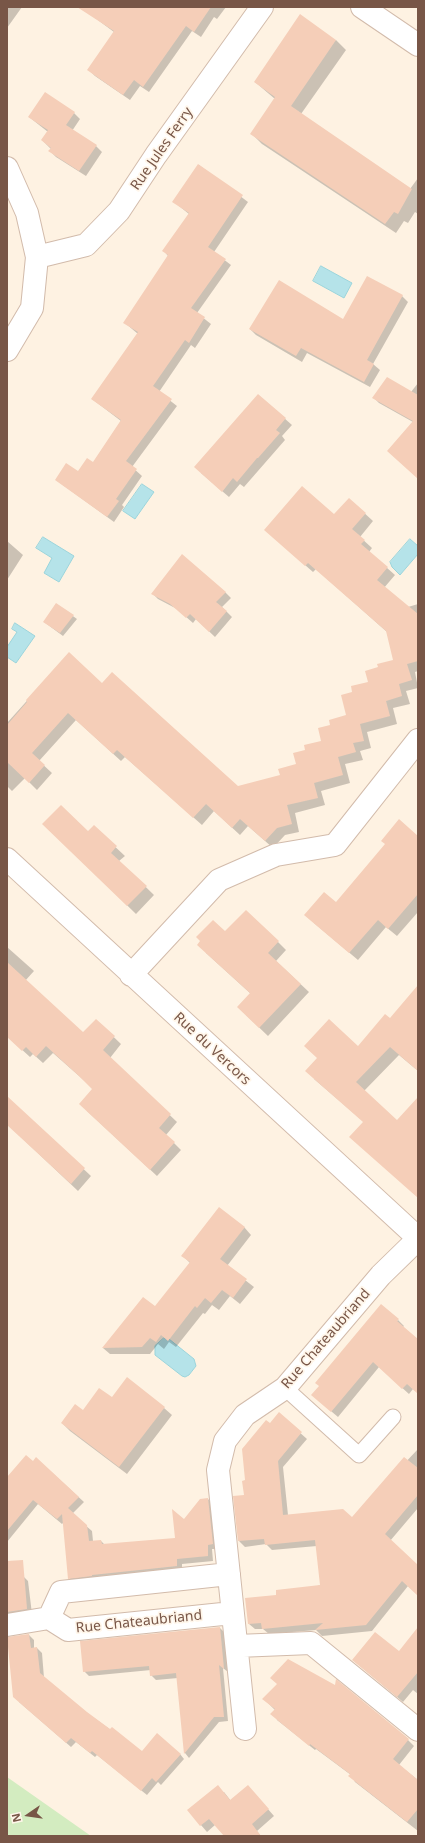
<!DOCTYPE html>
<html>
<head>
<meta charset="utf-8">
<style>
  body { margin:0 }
  #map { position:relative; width:425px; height:1843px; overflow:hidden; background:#fef2e2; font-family:"Noto Sans",sans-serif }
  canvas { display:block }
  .frame { position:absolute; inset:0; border:8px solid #785647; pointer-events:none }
  .north { position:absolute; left:8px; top:1795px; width:40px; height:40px; -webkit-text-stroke:3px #fff6ea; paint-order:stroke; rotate:257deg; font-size:11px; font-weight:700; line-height:16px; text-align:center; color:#785647 }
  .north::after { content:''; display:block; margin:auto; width:14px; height:18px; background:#785647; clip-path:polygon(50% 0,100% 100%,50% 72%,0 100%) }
</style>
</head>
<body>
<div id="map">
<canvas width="425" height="1843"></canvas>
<div class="frame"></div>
<div class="north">N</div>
</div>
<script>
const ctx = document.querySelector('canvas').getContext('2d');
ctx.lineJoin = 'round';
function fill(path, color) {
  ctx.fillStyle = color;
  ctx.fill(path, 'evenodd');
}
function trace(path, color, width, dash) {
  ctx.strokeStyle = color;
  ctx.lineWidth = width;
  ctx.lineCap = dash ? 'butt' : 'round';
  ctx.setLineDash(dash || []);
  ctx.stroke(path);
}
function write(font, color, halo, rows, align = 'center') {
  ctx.font = font + ' "Noto Sans",sans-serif';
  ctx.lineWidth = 3.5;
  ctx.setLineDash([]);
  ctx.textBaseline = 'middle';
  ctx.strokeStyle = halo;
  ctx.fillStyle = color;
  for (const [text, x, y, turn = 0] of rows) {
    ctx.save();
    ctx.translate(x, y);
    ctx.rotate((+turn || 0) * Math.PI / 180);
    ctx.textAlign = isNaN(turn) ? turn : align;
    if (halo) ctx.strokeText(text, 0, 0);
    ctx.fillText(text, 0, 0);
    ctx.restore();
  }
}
fill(new Path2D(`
  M 7,1777 L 91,1836 L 7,1836 Z`), '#d3ecc0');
const water = new Path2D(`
  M 321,266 L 352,283 L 344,298 L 313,281 Z
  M 142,484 L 154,492 L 135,519 L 123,511 Z
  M 43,537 L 74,556 L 59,582 L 44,573 L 52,558 L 36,548 Z
  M 410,539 L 418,546 L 418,554 L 400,575 L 392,567 L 390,562 Z
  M 15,623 L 35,636 L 16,663 L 7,657 L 7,647 L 17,632 L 12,629 Z
  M 164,1338 L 169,1339 L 194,1359 L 196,1366 L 189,1375 L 185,1377 L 182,1376 L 155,1355 L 155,1346 Z`);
fill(water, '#b5e3e9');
trace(water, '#9bd4db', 1);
fill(new Path2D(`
  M 7,7 L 22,7 L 7,28 Z
  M 97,7 L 226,7 L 217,19 L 214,17 L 201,37 L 192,31 L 149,92 L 140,86 L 130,100 L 95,76 L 89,70 L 114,32 L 91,15 Z
  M 336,40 L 346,50 L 301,114 L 410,189 L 418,178 L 418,214 L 415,212 L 408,223 L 404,221 L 396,233 L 262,144 L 252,134 L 275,99 L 255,82 Z
  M 74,113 L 80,119 L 72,131 L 96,146 L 102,152 L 86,176 L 56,157 L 50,151 L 51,149 L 42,140 L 48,132 L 29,117 Z
  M 199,165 L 248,202 L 214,252 L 231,265 L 197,313 L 211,324 L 195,348 L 191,345 L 159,392 L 177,406 L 132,467 L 142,476 L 122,505 L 124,507 L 114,522 L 56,480 L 78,473 L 93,463 L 121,421 L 92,399 L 138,334 L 125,323 L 168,256 L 164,251 L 189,214 L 174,202 Z
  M 402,296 L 408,302 L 373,364 L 380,370 L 370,387 L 307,353 L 302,362 L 256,335 L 250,329 L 343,320 Z
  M 418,383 L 418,478 L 413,422 L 379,403 L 374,398 L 411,392 Z
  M 258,395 L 292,425 L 282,436 L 285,440 L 244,487 L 240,484 L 229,497 L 201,473 Z
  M 349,499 L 373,521 L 360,537 L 372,548 L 369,552 L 395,575 L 372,602 L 408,607 L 418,604 L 418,671 L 415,672 L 418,688 L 406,691 L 410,704 L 393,708 L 397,724 L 367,732 L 371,748 L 360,751 L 363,760 L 345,764 L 350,783 L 321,791 L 325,805 L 295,813 L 299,832 L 285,835 L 273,848 L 248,826 L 240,835 L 214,811 L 202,825 L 125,757 L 121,761 L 76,720 L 39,761 L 52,773 L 37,790 L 25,778 L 12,791 L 7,786 L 7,723 L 69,654 L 103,685 L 238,787 L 281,776 L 298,765 L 306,751 L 322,742 L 331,726 L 347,716 L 353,693 L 369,682 L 379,668 L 395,660 L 387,632 L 316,569 L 313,572 L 273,537 L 334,516 Z
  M 7,541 L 23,555 L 7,580 Z
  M 225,592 L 231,598 L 222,607 L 232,617 L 215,637 L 196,619 L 193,623 L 177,609 L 158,599 L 153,594 Z
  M 56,604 L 77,619 L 63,636 L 44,622 Z
  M 44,824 L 88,832 L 94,827 L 125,856 L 119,861 L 154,895 L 136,914 Z
  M 418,837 L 418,912 L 397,936 L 386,927 L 358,960 L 314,923 Z
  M 225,932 L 278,942 L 286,950 L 276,961 L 309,992 L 268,1036 L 246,1015 L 251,994 L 206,953 L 202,941 Z
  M 7,947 L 34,971 L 25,981 L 83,1034 L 96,1020 L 121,1044 L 110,1058 L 177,1122 L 166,1135 L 181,1150 L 157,1176 L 87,1111 L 93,1089 L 87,1083 L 53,1053 L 43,1063 L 33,1054 L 30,1057 L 7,1036 Z
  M 418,986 L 418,1071 L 399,1055 L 364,1091 L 364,1122 L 314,1079 L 358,1048 L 390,1020 Z
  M 7,1097 L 91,1176 L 78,1191 L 7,1124 Z
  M 244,1227 L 251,1235 L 227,1266 L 254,1287 L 240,1304 L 230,1296 L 219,1310 L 212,1305 L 205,1314 L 203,1313 L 176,1347 L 169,1342 L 164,1349 L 158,1344 L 150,1354 L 110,1354 L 103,1348 L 155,1308 L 190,1263 L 182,1255 Z
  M 398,1320 L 404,1326 L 403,1327 L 418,1340 L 418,1393 L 413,1389 L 409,1394 L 379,1367 L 338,1417 L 312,1395 Z
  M 112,1399 L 164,1408 L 172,1415 L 127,1474 L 70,1431 L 62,1423 L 83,1412 Z
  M 279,1414 L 307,1439 L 283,1467 L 288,1515 L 353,1518 L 418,1449 L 418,1508 L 390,1541 L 416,1565 L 418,1563 L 418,1595 L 408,1586 L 372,1631 L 322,1636 L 316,1630 L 269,1634 L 263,1629 L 255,1629 L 249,1624 L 278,1596 L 321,1585 L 317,1546 L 272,1550 L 266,1544 L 245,1547 L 239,1541 L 246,1481 L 270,1424 Z
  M 36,1458 L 84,1502 L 72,1514 L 92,1531 L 93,1541 L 101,1541 L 105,1545 L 176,1539 L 184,1520 L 208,1499 L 213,1504 L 218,1549 L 212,1549 L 213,1561 L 182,1564 L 182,1571 L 74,1583 L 69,1578 L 64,1522 L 62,1524 L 38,1504 L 7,1542 L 7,1478 L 33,1462 Z
  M 23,1576 L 28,1581 L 32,1614 L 7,1615 L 7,1578 Z
  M 220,1628 L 225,1633 L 228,1672 L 223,1668 L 228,1721 L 219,1722 L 189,1758 L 185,1753 L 178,1678 L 156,1680 L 151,1675 L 151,1670 L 89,1676 L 84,1671 Z
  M 418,1629 L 418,1694 L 413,1690 L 403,1702 L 353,1660 L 399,1652 Z
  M 29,1635 L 34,1640 L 34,1649 L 37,1648 L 42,1653 L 44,1678 L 87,1713 L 142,1752 L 180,1754 L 184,1759 L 161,1785 L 158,1782 L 147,1795 L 97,1755 L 95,1757 L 76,1742 L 71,1747 L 19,1702 Z
  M 264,1699 L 408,1740 L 414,1746 L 399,1765 L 418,1780 L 418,1831 L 355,1782 L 351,1775 L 316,1749 L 315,1750 L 277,1720 L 275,1710 Z
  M 224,1792 L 231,1801 L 254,1793 L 274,1816 L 257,1831 L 261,1836 L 225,1836 L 215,1825 L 207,1832 L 188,1810 Z`), '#0003');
fill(new Path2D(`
  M 77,7 L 211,7 L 194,32 L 186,26 L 143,87 L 134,80 L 123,95 L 87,70 L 114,31 Z
  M 300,14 L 336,40 L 291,106 L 412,189 L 398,214 L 394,212 L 385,224 L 250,134 L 275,97 L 254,82 Z
  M 45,92 L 75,112 L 66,125 L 97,145 L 79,171 L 48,151 L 51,148 L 41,140 L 48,130 L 28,117 Z
  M 198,164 L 243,195 L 208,247 L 226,259 L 191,308 L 205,317 L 189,343 L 185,340 L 153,386 L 172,399 L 126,461 L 137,469 L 116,499 L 119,501 L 107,517 L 55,480 L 66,463 L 78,471 L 87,458 L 93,462 L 121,420 L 91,399 L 138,332 L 123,323 L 168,255 L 162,251 L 189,213 L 172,202 Z
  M 367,276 L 403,295 L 367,360 L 374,364 L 364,382 L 301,348 L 296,356 L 249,329 L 279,280 L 343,319 Z
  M 387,377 L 418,395 L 418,479 L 387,451 L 413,421 L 372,398 Z
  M 258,394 L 286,418 L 276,430 L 280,433 L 258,458 L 257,458 L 237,482 L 233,478 L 222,492 L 194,467 Z
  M 302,486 L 334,514 L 349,498 L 366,513 L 352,529 L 365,540 L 361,544 L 388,567 L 377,580 L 418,614 L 418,661 L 407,664 L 412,680 L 399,684 L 402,696 L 386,701 L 390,716 L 360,724 L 364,741 L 353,743 L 356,752 L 338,757 L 343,775 L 314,783 L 318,798 L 287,805 L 292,824 L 277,828 L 265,841 L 240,819 L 232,828 L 206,804 L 193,818 L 117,750 L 113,754 L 68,713 L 32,753 L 45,765 L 29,783 L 7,762 L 7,725 L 27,702 L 26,700 L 69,652 L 102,683 L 112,672 L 238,786 L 280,775 L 278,769 L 296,764 L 293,753 L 305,750 L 304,745 L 321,741 L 318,728 L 330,725 L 329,720 L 346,715 L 341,695 L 352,692 L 351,686 L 368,682 L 365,671 L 378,667 L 377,664 L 393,660 L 386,631 L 308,563 L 305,566 L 264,530 Z
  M 182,554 L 226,592 L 216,602 L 227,611 L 209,632 L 190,614 L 186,618 L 170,604 L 151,594 Z
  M 56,603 L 74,615 L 60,633 L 43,622 Z
  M 61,805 L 88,831 L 94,825 L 117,846 L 111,853 L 147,886 L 127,906 L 42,824 Z
  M 399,819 L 418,836 L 418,894 L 388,929 L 378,920 L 349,953 L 304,915 L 324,892 L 336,902 L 385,844 L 381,841 Z
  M 246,910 L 279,941 L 268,953 L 301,984 L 259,1028 L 237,1007 L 250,993 L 197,945 L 200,941 L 196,937 L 213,920 L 225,931 Z
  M 7,962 L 83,1032 L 96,1019 L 115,1036 L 103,1050 L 171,1114 L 159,1128 L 175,1142 L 150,1170 L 79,1104 L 92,1089 L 79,1076 L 46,1046 L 36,1057 L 26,1047 L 22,1051 L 7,1037 Z
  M 418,985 L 418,1071 L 390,1047 L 356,1082 L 397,1120 L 418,1097 L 418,1198 L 349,1137 L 363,1122 L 305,1071 L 317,1058 L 304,1046 L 329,1019 L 358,1046 L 385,1014 L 390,1018 Z
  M 7,1096 L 85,1168 L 71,1184 L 7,1125 Z
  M 219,1207 L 245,1227 L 220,1259 L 247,1279 L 233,1298 L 222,1290 L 211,1303 L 205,1298 L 197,1308 L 195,1306 L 168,1341 L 161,1335 L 156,1342 L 150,1338 L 142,1347 L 102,1348 L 143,1297 L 155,1306 L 190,1262 L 181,1256 Z
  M 381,1304 L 399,1319 L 397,1321 L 418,1339 L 418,1394 L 407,1384 L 402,1389 L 373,1362 L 331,1412 L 311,1395 L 319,1386 L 315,1383 Z
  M 127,1377 L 165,1407 L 119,1467 L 61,1423 L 75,1404 L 83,1410 L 99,1388 L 112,1397 Z
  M 279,1412 L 302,1432 L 278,1461 L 283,1515 L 343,1509 L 352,1517 L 404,1457 L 418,1468 L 418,1495 L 385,1534 L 418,1565 L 418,1596 L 402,1581 L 366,1625 L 315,1630 L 323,1623 L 262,1629 L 261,1623 L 248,1624 L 245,1598 L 276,1595 L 276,1590 L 320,1585 L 315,1540 L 265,1545 L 264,1539 L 238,1541 L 233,1496 L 244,1495 L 242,1481 L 245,1480 L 242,1449 L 266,1420 L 270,1423 Z
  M 26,1455 L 33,1461 L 36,1457 L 79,1497 L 68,1508 L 87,1525 L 89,1541 L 101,1540 L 102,1544 L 175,1538 L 172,1509 L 184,1519 L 200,1499 L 208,1498 L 213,1544 L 208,1545 L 208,1556 L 177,1559 L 177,1566 L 92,1575 L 92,1576 L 68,1579 L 62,1514 L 57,1519 L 33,1500 L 7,1531 L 7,1477 Z
  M 23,1560 L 27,1609 L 7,1612 L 7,1561 Z
  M 220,1627 L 224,1669 L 219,1665 L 224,1717 L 214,1717 L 184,1754 L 176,1673 L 150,1676 L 149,1666 L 83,1672 L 80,1641 Z
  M 418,1627 L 418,1672 L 397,1697 L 352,1660 L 375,1632 L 399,1651 Z
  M 29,1634 L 31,1648 L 37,1647 L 40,1673 L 87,1712 L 110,1729 L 112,1727 L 142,1751 L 157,1733 L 181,1754 L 156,1782 L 152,1778 L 141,1791 L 92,1751 L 90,1753 L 71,1738 L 66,1743 L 13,1697 L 7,1637 Z
  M 288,1659 L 335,1685 L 336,1679 L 409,1739 L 393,1759 L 418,1780 L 418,1809 L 407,1822 L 348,1776 L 350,1774 L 310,1744 L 309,1746 L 270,1714 L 275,1709 L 262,1699 L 277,1684 L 270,1678 Z
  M 218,1785 L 230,1800 L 248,1785 L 269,1809 L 252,1824 L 261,1836 L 224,1836 L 209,1819 L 200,1826 L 187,1810 Z`), '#f5ceb8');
const service = new Path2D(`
  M 285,1388 L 359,1455 L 393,1417`);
const minor = new Path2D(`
  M 362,7 L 418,45
  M 7,168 L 27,213 L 37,257 L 32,308 L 7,350
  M 37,257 L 86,245 L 119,211 L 156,155 L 262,7
  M 7,859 L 418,1238
  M 131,975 L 219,880 L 276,855 L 335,845 L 418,740
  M 49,1618 L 61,1592 L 229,1574
  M 7,1625 L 49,1618 L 68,1630 L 232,1613
  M 237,1646 L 311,1643 L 418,1730
  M 245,1729 L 218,1470 L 225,1441 L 245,1415 L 285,1388 L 381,1275 L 418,1239`);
trace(service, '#d2bbab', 17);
trace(minor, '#d2bbab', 24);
trace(service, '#fff', 15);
trace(minor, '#fff', 22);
write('14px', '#785647', '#fff6ea', [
  ["Rue Jules Ferry",162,149,-55],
  ["Rue du Vercors",212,1049,43],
  ["Rue Chateaubriand",326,1339,-49],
  ["Rue Chateaubriand",139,1622,-6]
]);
</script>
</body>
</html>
